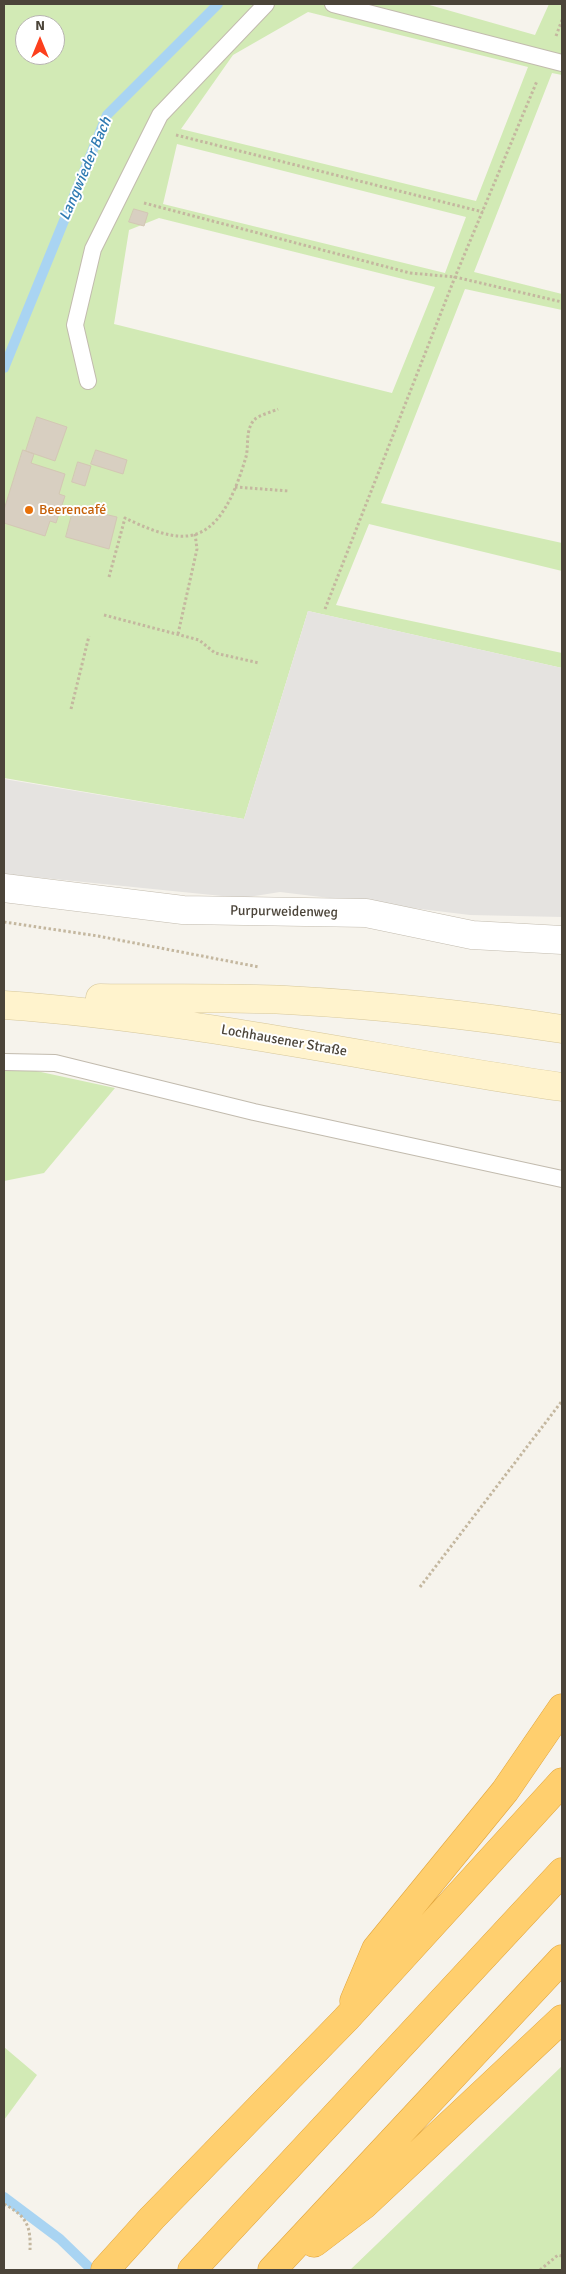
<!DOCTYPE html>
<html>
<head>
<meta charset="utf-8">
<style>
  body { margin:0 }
  #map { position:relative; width:566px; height:2274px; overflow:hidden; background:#f6f3ec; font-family:Signika,sans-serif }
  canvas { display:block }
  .frame { position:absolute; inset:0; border:5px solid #4b4439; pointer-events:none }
  .north { position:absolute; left:15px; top:15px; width:50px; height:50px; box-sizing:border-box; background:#fff; border:1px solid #b7b4b0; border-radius:50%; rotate:0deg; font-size:14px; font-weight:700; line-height:20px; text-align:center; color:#4b4439 }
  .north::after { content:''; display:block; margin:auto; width:18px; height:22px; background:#fc3f1d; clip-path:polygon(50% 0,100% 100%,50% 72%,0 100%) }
</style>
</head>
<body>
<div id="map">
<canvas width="566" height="2274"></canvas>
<div class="frame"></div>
<div class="north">N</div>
</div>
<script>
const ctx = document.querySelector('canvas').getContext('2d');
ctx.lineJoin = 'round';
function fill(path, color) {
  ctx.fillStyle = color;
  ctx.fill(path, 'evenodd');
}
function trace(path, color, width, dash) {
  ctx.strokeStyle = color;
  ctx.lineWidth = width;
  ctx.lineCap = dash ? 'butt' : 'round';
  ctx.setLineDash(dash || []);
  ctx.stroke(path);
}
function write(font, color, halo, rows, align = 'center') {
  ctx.font = font + ' Signika,sans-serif';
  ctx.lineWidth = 4;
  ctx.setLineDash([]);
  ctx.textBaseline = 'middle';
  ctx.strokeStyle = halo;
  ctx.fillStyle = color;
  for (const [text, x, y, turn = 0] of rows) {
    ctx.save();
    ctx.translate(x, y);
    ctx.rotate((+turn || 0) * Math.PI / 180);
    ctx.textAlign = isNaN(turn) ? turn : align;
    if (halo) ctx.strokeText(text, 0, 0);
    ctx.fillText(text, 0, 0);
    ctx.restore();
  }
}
fill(new Path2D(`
  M 4,4 L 426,4 L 535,35 L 549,4 L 562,4 L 562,75 L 552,73 L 474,272 L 562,294 L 562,310 L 465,289 L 381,503 L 562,543 L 562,571 L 369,524 L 336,605 L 562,653 L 562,668 L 308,611 L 244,819 L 4,778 ZM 308,12 L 528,67 L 476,201 L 181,129 L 233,55 ZM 25,25 L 55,25 L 55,55 L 25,55 ZM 177,144 L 466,217 L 445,273 L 163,204 ZM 159,218 L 435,287 L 392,393 L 114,324 L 129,230 Z
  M 27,1069 L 115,1088 L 44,1173 L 4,1181 L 4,1071 Z
  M 4,2047 L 37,2075 L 4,2120 Z
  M 562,2066 L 562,2270 L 350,2270 Z`), '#d2eab5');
fill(new Path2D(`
  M 308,611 L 562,668 L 562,917 L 470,915 L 280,892 L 242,898 L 4,874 L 4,779 L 244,819 Z`), '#e5e3e0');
trace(new Path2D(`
  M 4,368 L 107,115 L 218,4
  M 4,2197 L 60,2239 L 92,2270`), '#a9d4f2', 10);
const building = new Path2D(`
  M 134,209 L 148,213 L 144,226 L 129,222 Z
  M 37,417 L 67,427 L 55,461 L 26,451 Z
  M 23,450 L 34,454 L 31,463 L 65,474 L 59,494 L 65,496 L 56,523 L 50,521 L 45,536 L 4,523 L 4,510 Z
  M 96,450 L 127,460 L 123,474 L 91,464 Z
  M 78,462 L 91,466 L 85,486 L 72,482 Z
  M 74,507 L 117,517 L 109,549 L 66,537 Z`);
fill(building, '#d8cfc1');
trace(building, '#d3c7b4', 1);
const service = new Path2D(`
  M 333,4 L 562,63
  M 88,381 L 75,325 L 93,249 L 160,115 L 266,4
  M 4,1062 L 55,1063 L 254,1112 L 562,1179`);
const minor = new Path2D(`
  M 4,888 L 183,910 L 366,913 L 472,935 L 562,940`);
const secondary = new Path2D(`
  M 100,998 C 162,999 225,997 286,1000 C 379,1005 471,1015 562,1029
  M 4,1005 C 192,1018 376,1060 562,1087`);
const motorway = new Path2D(`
  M 354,2001 L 376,1949 L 505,1791 L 562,1708
  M 314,2243 L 364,2205 L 562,2019
  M 105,2270 L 152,2218 L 346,2019 L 562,1782
  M 192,2270 L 562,1872
  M 272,2270 L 562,1959`);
trace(service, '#c2bbae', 18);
trace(minor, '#c2bbae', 29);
trace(secondary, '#d6c79b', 29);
trace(motorway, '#e0a43c', 29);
trace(new Path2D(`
  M 556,36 L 562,20
  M 176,135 L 483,212
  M 144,203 L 410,273 L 455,277 L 562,302
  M 235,487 L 289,491
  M 109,577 L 125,518 C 142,526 167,538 187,536 C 222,533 237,486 246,457 C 249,445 245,431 254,420 C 259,415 272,412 278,409
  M 325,609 L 455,277 L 537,81
  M 104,615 L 199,640 L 215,653 L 259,663
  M 178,634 L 197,549 L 195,534
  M 71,709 L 89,636
  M 4,922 L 98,936 L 259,967
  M 420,1587 L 562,1401
  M 4,2204 C 26,2216 31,2225 30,2250
  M 540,2270 L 558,2255 L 562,2256`), '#c4b79f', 3, [2.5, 2.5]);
trace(service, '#fff', 16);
trace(minor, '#fff', 28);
trace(secondary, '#fff3cd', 28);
trace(motorway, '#ffcf6e', 28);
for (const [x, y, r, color] of [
  [29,510,5,"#e8710a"]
]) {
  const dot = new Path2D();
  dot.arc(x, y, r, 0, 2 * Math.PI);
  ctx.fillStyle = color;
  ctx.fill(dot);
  trace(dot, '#fff', 2);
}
write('14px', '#c56008', '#fff', [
  ["Beerencafé",39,510]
], 'left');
write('14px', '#4b4439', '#fff', [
  ["Purpurweidenweg",284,912,1],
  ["Lochhausener Straße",284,1041,10]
]);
write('italic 15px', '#2e7ab2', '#fff', [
  ["Langwieder Bach",86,169,-67]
]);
</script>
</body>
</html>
